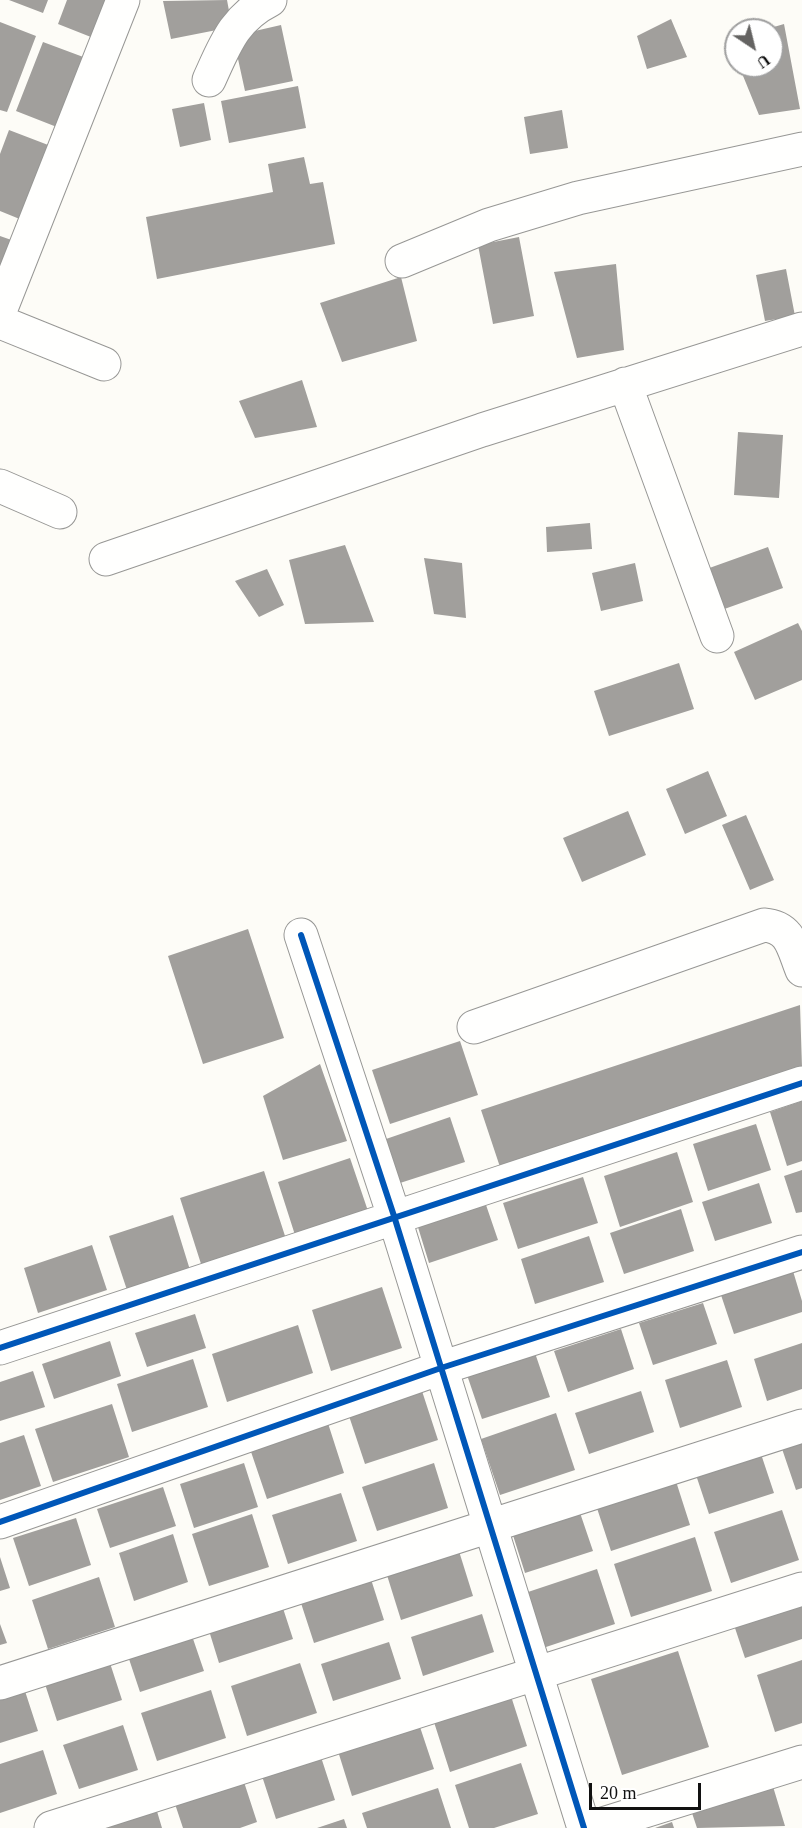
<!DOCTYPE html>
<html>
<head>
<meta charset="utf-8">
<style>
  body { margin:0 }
  #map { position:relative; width:802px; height:1828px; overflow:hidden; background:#fdfcf7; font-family:Georgia,serif }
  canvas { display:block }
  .north { position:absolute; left:724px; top:18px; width:60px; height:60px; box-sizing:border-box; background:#fff; border:2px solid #a0a0a0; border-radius:50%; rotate:145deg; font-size:16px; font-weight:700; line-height:24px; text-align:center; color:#111 }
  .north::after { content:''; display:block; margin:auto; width:21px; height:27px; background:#646362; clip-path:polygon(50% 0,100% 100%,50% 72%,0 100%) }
  .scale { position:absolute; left:589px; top:1783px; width:112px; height:27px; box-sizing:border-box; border:3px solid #111; border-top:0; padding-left:8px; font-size:18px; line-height:21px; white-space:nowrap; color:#111; -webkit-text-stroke:4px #fff; paint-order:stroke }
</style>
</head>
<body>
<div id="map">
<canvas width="802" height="1828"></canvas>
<div class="north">U</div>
<div class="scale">20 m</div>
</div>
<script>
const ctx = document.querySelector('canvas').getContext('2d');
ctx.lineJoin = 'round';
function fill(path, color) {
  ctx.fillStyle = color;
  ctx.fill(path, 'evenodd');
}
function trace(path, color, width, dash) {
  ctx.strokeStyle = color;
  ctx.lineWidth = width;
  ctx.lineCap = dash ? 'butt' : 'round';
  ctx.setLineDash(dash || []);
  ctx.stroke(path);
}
fill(new Path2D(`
  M 9,0 L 48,0 L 43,13 Z
  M 67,0 L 117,0 L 101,41 L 58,24 Z
  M 227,0 L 232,27 L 171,39 L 163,1 Z
  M 671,19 L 687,57 L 647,69 L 637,36 Z
  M 0,22 L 36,36 L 7,112 L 0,110 Z
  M 784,24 L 800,109 L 759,115 L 739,66 L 772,66 L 772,30 L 767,29 Z
  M 281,25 L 293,81 L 245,91 L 233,36 Z
  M 736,39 L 736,57 L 729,41 Z
  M 43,42 L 94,61 L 67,131 L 16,111 Z
  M 298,86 L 306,128 L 229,143 L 221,101 Z
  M 204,103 L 211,140 L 180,147 L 172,109 Z
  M 562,110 L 568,148 L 530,154 L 524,117 Z
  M 9,130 L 56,148 L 27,222 L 0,211 L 0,154 Z
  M 304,157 L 310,184 L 323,182 L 335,244 L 157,279 L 146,217 L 273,192 L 268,164 Z
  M 0,236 L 20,243 L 0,296 Z
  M 519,237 L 534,316 L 493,324 L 478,245 Z
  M 616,264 L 624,350 L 577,358 L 554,272 Z
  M 786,269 L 795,316 L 765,321 L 756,275 Z
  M 401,277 L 417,341 L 342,362 L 320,303 Z
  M 302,380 L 317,427 L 255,438 L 239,401 Z
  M 738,432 L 783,435 L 779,498 L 734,495 Z
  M 590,523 L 592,549 L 547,552 L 546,527 Z
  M 345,545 L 374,622 L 305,624 L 289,560 Z
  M 768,547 L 783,588 L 716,612 L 701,571 Z
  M 424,558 L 462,563 L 466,618 L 434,614 Z
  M 635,563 L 643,601 L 601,611 L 592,573 Z
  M 267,569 L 284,605 L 259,617 L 235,581 Z
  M 798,623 L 802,631 L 802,680 L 755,700 L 734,652 Z
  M 679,663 L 694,709 L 609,736 L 594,691 Z
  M 708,771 L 727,816 L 685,834 L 666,789 Z
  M 628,811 L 646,855 L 582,882 L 563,838 Z
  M 746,815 L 774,880 L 750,890 L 722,825 Z
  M 248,929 L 284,1038 L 203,1064 L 168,956 Z
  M 800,1005 L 802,1067 L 500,1167 L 481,1110 Z
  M 460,1041 L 478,1095 L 390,1124 L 372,1070 Z
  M 320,1064 L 347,1141 L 283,1160 L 263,1096 Z
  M 802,1101 L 802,1161 L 787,1166 L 770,1112 Z
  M 450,1117 L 465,1162 L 400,1183 L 386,1139 Z
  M 756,1124 L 771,1170 L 708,1191 L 693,1144 Z
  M 677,1152 L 693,1202 L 620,1227 L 604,1176 Z
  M 350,1158 L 368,1211 L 295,1235 L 278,1182 Z
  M 802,1170 L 802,1212 L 796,1213 L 784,1176 Z
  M 264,1171 L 286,1239 L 202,1267 L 180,1198 Z
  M 583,1177 L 598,1223 L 518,1249 L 503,1203 Z
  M 759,1183 L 772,1223 L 715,1241 L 702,1202 Z
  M 485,1202 L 498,1240 L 429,1263 L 417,1224 Z
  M 681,1209 L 694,1251 L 624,1274 L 610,1233 Z
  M 173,1215 L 190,1270 L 127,1290 L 109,1236 Z
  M 589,1236 L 604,1282 L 535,1304 L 521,1259 Z
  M 92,1245 L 107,1290 L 38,1313 L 24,1268 Z
  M 793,1271 L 802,1301 L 802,1312 L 734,1334 L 721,1295 Z
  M 382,1287 L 402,1348 L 331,1371 L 312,1310 Z
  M 703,1303 L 717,1344 L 653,1365 L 639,1323 Z
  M 195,1314 L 206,1348 L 147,1367 L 135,1333 Z
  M 298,1325 L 313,1373 L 227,1402 L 212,1354 Z
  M 621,1329 L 634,1369 L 568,1392 L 554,1351 Z
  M 110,1341 L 121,1376 L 54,1399 L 42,1364 Z
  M 802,1343 L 802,1389 L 767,1401 L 754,1359 Z
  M 535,1353 L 550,1397 L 482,1419 L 467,1375 Z
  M 193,1359 L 208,1407 L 132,1432 L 117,1384 Z
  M 727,1360 L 742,1407 L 680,1428 L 665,1380 Z
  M 33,1371 L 45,1407 L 0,1421 L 0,1382 Z
  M 422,1391 L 438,1440 L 365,1464 L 349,1416 Z
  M 641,1391 L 654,1432 L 589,1454 L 575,1413 Z
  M 112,1404 L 129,1457 L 53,1482 L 35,1429 Z
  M 556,1413 L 575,1470 L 500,1495 L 481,1439 Z
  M 325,1414 L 344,1473 L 267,1499 L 247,1440 Z
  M 802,1432 L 802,1488 L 796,1490 L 779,1440 Z
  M 24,1435 L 41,1486 L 0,1500 L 0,1443 Z
  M 759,1448 L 774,1493 L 709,1514 L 694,1469 Z
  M 244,1463 L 258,1507 L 194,1528 L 180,1484 Z
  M 434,1463 L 448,1508 L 377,1531 L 362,1487 Z
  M 673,1472 L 690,1525 L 611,1551 L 594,1499 Z
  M 163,1487 L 176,1526 L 110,1548 L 97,1509 Z
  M 341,1493 L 357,1541 L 288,1564 L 272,1515 Z
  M 577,1504 L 593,1551 L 525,1573 L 510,1526 Z
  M 782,1510 L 799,1560 L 731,1583 L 714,1532 Z
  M 252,1514 L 269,1567 L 209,1586 L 192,1534 Z
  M 76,1518 L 91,1565 L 29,1586 L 13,1538 Z
  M 173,1534 L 188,1582 L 134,1601 L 119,1553 Z
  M 695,1537 L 712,1591 L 631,1617 L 614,1564 Z
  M 458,1548 L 473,1596 L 401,1620 L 386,1572 Z
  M 0,1557 L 10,1588 L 0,1591 Z
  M 597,1569 L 615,1624 L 540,1649 L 522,1594 Z
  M 369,1573 L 384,1620 L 314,1643 L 299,1597 Z
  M 99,1577 L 115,1627 L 48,1649 L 32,1600 Z
  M 279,1596 L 293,1639 L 219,1663 L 206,1621 Z
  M 802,1596 L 802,1639 L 745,1658 L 732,1619 Z
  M 482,1614 L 494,1652 L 423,1676 L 411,1637 Z
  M 0,1624 L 7,1643 L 0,1645 Z
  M 190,1630 L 204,1671 L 140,1692 L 126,1650 Z
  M 389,1642 L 401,1679 L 333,1701 L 321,1664 Z
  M 678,1651 L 709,1747 L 622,1775 L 591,1679 Z
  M 109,1660 L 122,1700 L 57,1721 L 44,1681 Z
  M 802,1660 L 802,1723 L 775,1732 L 757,1675 Z
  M 300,1663 L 317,1713 L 247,1736 L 231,1686 Z
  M 24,1688 L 38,1731 L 0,1743 L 0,1696 Z
  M 211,1690 L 226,1738 L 157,1761 L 141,1713 Z
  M 510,1693 L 527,1746 L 450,1772 L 433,1719 Z
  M 418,1721 L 434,1769 L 352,1796 L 337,1748 Z
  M 123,1725 L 138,1770 L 79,1789 L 63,1745 Z
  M 43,1750 L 57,1794 L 0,1813 L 0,1764 Z
  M 320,1754 L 335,1800 L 276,1819 L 261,1773 Z
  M 521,1763 L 538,1814 L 494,1828 L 469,1828 L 455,1785 Z
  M 771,1780 L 785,1826 L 697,1828 L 690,1807 Z
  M 244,1782 L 257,1822 L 240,1828 L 183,1828 L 175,1804 Z
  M 438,1788 L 451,1828 L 367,1828 L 362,1813 Z
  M 156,1808 L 162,1828 L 97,1828 Z
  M 344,1819 L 347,1828 L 317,1828 Z
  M 672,1822 L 674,1828 L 655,1828 Z`), '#a19f9c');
const street = new Path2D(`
  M 209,80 C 225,45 234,18 270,0
  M 402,261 L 489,225 L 578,198 L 802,149
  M 0,311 L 123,0
  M 0,322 L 104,364
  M 625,384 L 717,636
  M 0,486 L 60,512
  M 106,559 L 482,430 L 802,329
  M 301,935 L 394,1216 L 584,1828
  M 474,1027 L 764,925 C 791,927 793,948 802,970
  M 0,1348 L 802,1083
  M 0,1522 L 441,1368 L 802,1252
  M 0,1683 L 802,1426
  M 51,1828 L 802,1589
  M 590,1828 L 802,1762`);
trace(street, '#979795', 35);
trace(street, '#fffffe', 33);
trace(new Path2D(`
  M 301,935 L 394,1216 L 584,1828
  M 0,1348 L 802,1083
  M 0,1522 L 441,1368 L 802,1252`), '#0057b8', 6);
</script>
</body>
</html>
